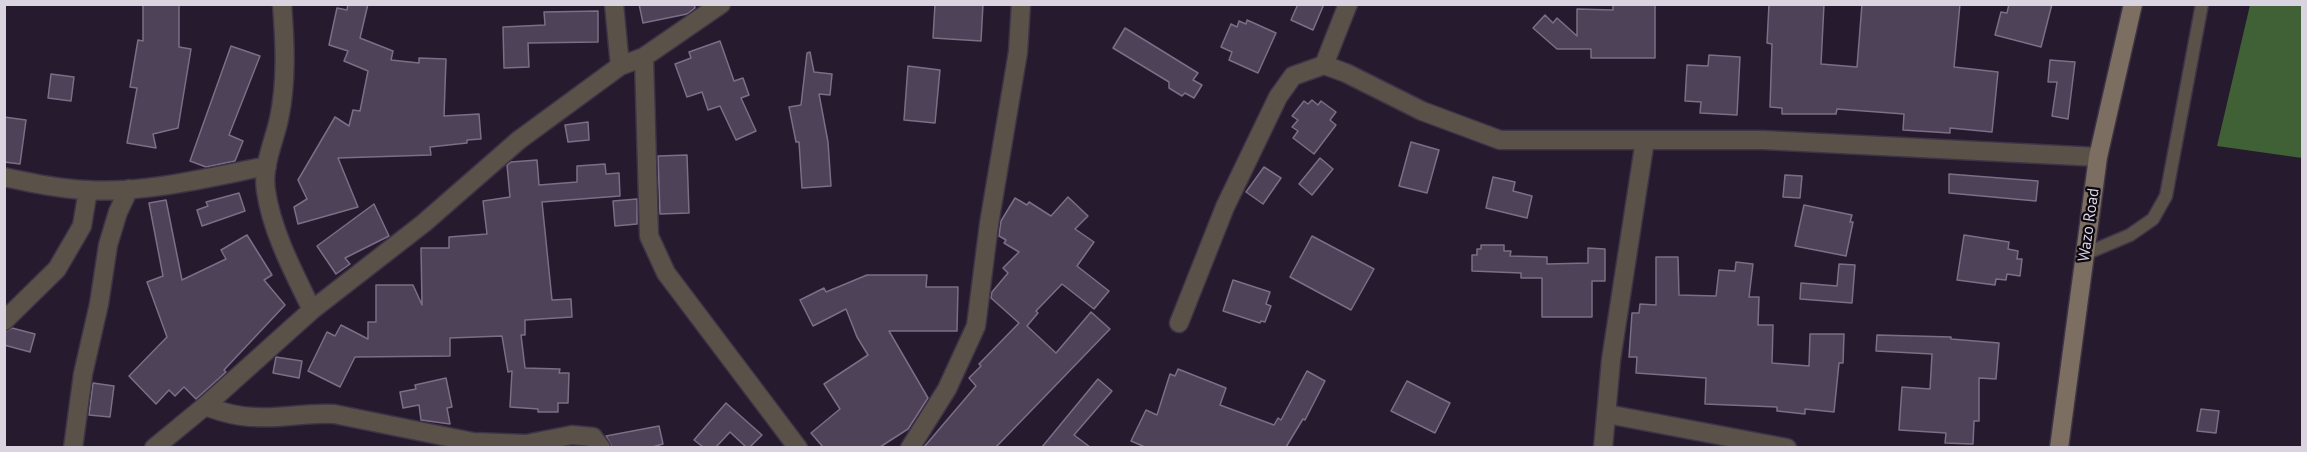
<!DOCTYPE html>
<html>
<head>
<meta charset="utf-8">
<style>
  body { margin:0 }
  #map { position:relative; width:2307px; height:452px; overflow:hidden; background:#251a2e; font-family:"PT Sans",sans-serif }
  canvas { display:block }
  .frame { position:absolute; inset:0; border:6px solid #dad4e1; pointer-events:none }
</style>
</head>
<body>
<div id="map">
<canvas width="2307" height="452"></canvas>
<div class="frame"></div>
</div>
<script>
const ctx = document.querySelector('canvas').getContext('2d');
ctx.lineJoin = 'round';
function fill(path, color) {
  ctx.fillStyle = color;
  ctx.fill(path, 'evenodd');
}
function trace(path, color, width, dash) {
  ctx.strokeStyle = color;
  ctx.lineWidth = width;
  ctx.lineCap = dash ? 'butt' : 'round';
  ctx.setLineDash(dash || []);
  ctx.stroke(path);
}
function write(font, color, halo, rows, align = 'center') {
  ctx.font = font + ' "PT Sans",sans-serif';
  ctx.lineWidth = 4.5;
  ctx.setLineDash([]);
  ctx.textBaseline = 'middle';
  ctx.strokeStyle = halo;
  ctx.fillStyle = color;
  for (const [text, x, y, turn = 0] of rows) {
    ctx.save();
    ctx.translate(x, y);
    ctx.rotate((+turn || 0) * Math.PI / 180);
    ctx.textAlign = isNaN(turn) ? turn : align;
    if (halo) ctx.strokeText(text, 0, 0);
    ctx.fillText(text, 0, 0);
    ctx.restore();
  }
}
fill(new Path2D(`
  M 2250,5 L 2302,5 L 2302,158 L 2217,146 Z`), '#406035');
const building = new Path2D(`
  M 143,4 L 179,4 L 179,47 L 191,49 L 178,128 L 153,134 L 156,148 L 127,143 L 137,88 L 130,87 L 138,40 L 143,41 Z
  M 348,4 L 368,4 L 360,38 L 393,51 L 391,60 L 419,63 L 419,58 L 446,59 L 444,116 L 479,114 L 481,139 L 467,140 L 467,143 L 430,147 L 431,155 L 338,158 L 358,207 L 298,224 L 294,207 L 307,199 L 298,180 L 335,117 L 349,126 L 353,110 L 360,111 L 368,71 L 344,61 L 348,51 L 329,45 L 337,8 L 347,10 Z
  M 639,4 L 694,4 L 695,8 L 687,14 L 643,23 Z
  M 935,4 L 983,4 L 981,41 L 933,38 Z
  M 1298,4 L 1324,4 L 1313,30 L 1291,20 Z
  M 1613,4 L 1655,4 L 1655,58 L 1591,58 L 1591,49 L 1557,49 L 1533,28 L 1545,15 L 1553,23 L 1557,18 L 1577,36 L 1577,9 L 1613,10 Z
  M 1769,4 L 1824,4 L 1821,64 L 1857,67 L 1862,4 L 1960,4 L 1954,67 L 1998,72 L 1992,132 L 1950,128 L 1950,133 L 1903,130 L 1904,114 L 1837,109 L 1836,114 L 1782,114 L 1782,108 L 1770,107 L 1772,44 L 1767,43 Z
  M 2009,4 L 2052,4 L 2041,47 L 1995,35 L 2001,12 L 2007,13 Z
  M 598,11 L 598,42 L 528,43 L 529,67 L 504,68 L 503,27 L 545,25 L 544,12 Z
  M 1247,20 L 1276,33 L 1258,73 L 1229,60 L 1232,52 L 1221,47 L 1231,24 L 1237,27 L 1239,21 L 1246,24 Z
  M 1125,28 L 1198,73 L 1193,80 L 1202,85 L 1194,98 L 1185,93 L 1182,96 L 1169,88 L 1169,82 L 1113,48 Z
  M 720,41 L 734,81 L 743,78 L 749,95 L 741,98 L 756,131 L 736,140 L 720,106 L 708,110 L 702,92 L 687,97 L 675,64 L 691,58 L 689,52 Z
  M 231,46 L 260,56 L 229,135 L 243,141 L 235,161 L 206,167 L 190,161 Z
  M 810,52 L 814,72 L 832,74 L 830,95 L 819,94 L 828,142 L 831,186 L 802,188 L 799,142 L 796,142 L 789,107 L 801,105 L 807,53 Z
  M 1709,55 L 1740,57 L 1737,115 L 1700,113 L 1701,102 L 1685,101 L 1687,65 L 1708,66 Z
  M 2050,60 L 2075,62 L 2068,119 L 2052,116 L 2057,82 L 2048,82 Z
  M 908,66 L 940,70 L 935,123 L 904,120 Z
  M 51,74 L 74,77 L 71,101 L 48,98 Z
  M 1312,100 L 1318,105 L 1321,101 L 1336,112 L 1330,120 L 1336,125 L 1314,154 L 1293,138 L 1298,131 L 1292,127 L 1298,120 L 1292,116 L 1304,101 L 1308,104 Z
  M 4,117 L 26,120 L 20,164 L 4,162 Z
  M 588,122 L 589,140 L 568,142 L 565,125 Z
  M 1411,142 L 1439,150 L 1427,193 L 1399,186 Z
  M 687,155 L 689,213 L 660,214 L 658,156 Z
  M 1320,158 L 1333,169 L 1312,195 L 1299,184 Z
  M 537,160 L 539,185 L 577,182 L 577,166 L 605,164 L 606,174 L 619,173 L 620,196 L 542,202 L 552,300 L 571,299 L 572,317 L 525,320 L 525,335 L 521,335 L 525,368 L 560,369 L 559,373 L 569,373 L 568,403 L 558,403 L 558,412 L 538,412 L 538,409 L 510,407 L 512,371 L 508,372 L 502,336 L 450,338 L 450,356 L 355,357 L 340,387 L 308,371 L 327,332 L 335,336 L 341,325 L 368,339 L 368,322 L 376,322 L 376,285 L 413,285 L 422,305 L 421,248 L 449,248 L 449,237 L 487,234 L 483,201 L 510,197 L 507,165 L 511,162 Z
  M 1264,167 L 1281,178 L 1263,204 L 1246,192 Z
  M 1949,174 L 2038,181 L 2036,201 L 1949,193 Z
  M 1785,175 L 1802,176 L 1800,198 L 1783,197 Z
  M 1493,177 L 1515,182 L 1513,191 L 1532,196 L 1527,218 L 1486,208 Z
  M 239,193 L 245,211 L 202,226 L 197,210 L 208,206 L 206,202 Z
  M 1068,197 L 1088,216 L 1075,229 L 1094,242 L 1077,266 L 1109,291 L 1094,309 L 1062,284 L 1036,311 L 1038,313 L 1027,326 L 1056,353 L 1091,312 L 1110,329 L 996,447 L 924,447 L 976,386 L 969,378 L 981,366 L 979,364 L 1019,323 L 991,298 L 992,292 L 1008,273 L 1003,268 L 1019,252 L 1004,243 L 1006,240 L 999,236 L 1001,221 L 1015,198 L 1027,205 L 1029,202 L 1051,216 Z
  M 637,199 L 637,224 L 615,226 L 613,201 Z
  M 166,200 L 182,280 L 226,259 L 221,250 L 247,235 L 272,275 L 264,280 L 285,305 L 224,370 L 226,372 L 196,399 L 184,387 L 175,396 L 169,390 L 156,404 L 129,376 L 167,337 L 147,282 L 163,276 L 149,203 Z
  M 374,204 L 389,236 L 345,258 L 350,264 L 336,274 L 317,246 Z
  M 1804,205 L 1852,215 L 1850,222 L 1853,222 L 1846,256 L 1795,246 Z
  M 1964,235 L 2009,242 L 2008,249 L 2018,251 L 2017,259 L 2022,259 L 2020,276 L 2007,274 L 2006,280 L 1996,279 L 1995,285 L 1957,280 Z
  M 1312,236 L 1374,269 L 1351,310 L 1290,277 Z
  M 1481,245 L 1504,245 L 1504,251 L 1511,251 L 1510,256 L 1547,257 L 1547,264 L 1588,263 L 1588,248 L 1605,249 L 1605,281 L 1592,281 L 1592,317 L 1542,317 L 1542,278 L 1521,278 L 1521,273 L 1472,271 L 1472,255 L 1477,255 L 1477,249 L 1481,249 Z
  M 1656,257 L 1678,257 L 1679,295 L 1716,296 L 1719,270 L 1735,271 L 1736,262 L 1753,264 L 1749,297 L 1759,297 L 1758,325 L 1773,325 L 1772,363 L 1809,366 L 1810,334 L 1844,334 L 1843,363 L 1839,363 L 1834,412 L 1805,409 L 1805,414 L 1777,411 L 1777,407 L 1705,404 L 1706,378 L 1636,373 L 1637,357 L 1629,357 L 1632,313 L 1639,313 L 1640,304 L 1656,305 Z
  M 1839,264 L 1855,265 L 1852,303 L 1800,299 L 1801,283 L 1837,286 Z
  M 867,275 L 927,275 L 926,287 L 958,287 L 957,331 L 889,331 L 928,398 L 908,429 L 880,447 L 823,447 L 811,433 L 840,409 L 824,384 L 868,355 L 857,337 L 846,309 L 813,326 L 800,300 L 824,288 L 826,292 Z
  M 1233,280 L 1270,292 L 1266,304 L 1271,306 L 1265,322 L 1261,321 L 1260,323 L 1223,311 Z
  M 12,328 L 35,334 L 30,352 L 4,345 L 4,332 Z
  M 1877,335 L 1951,337 L 1951,339 L 1999,343 L 1996,379 L 1979,378 L 1979,421 L 1974,421 L 1973,444 L 1945,443 L 1946,433 L 1899,430 L 1902,387 L 1930,389 L 1932,354 L 1876,351 Z
  M 276,357 L 302,361 L 299,378 L 273,373 Z
  M 1178,369 L 1226,388 L 1220,405 L 1274,425 L 1278,418 L 1281,420 L 1307,371 L 1325,381 L 1305,420 L 1303,419 L 1286,447 L 1145,447 L 1131,441 L 1146,410 L 1157,415 L 1170,374 L 1175,376 Z
  M 446,378 L 452,407 L 447,408 L 450,424 L 421,420 L 419,405 L 403,408 L 400,392 L 416,389 L 415,385 Z
  M 1098,379 L 1112,391 L 1074,435 L 1090,447 L 1042,447 Z
  M 1407,381 L 1450,403 L 1435,433 L 1391,411 Z
  M 93,383 L 114,386 L 110,417 L 89,415 Z
  M 726,403 L 762,435 L 750,447 L 746,447 L 730,432 L 716,447 L 703,447 L 694,440 Z
  M 2201,409 L 2219,411 L 2216,433 L 2197,431 Z
  M 659,426 L 663,444 L 652,447 L 612,447 L 606,436 Z`);
fill(building, '#4d4258');
trace(building, '#7b6f87', 1.5);
const lane = new Path2D(`
  M 2085,254 L 2130,235 L 2153,219 L 2166,196 L 2202,4`);
const street = new Path2D(`
  M 282,4 C 285,42 287,81 279,119 C 274,142 262,166 266,191 C 272,232 294,273 312,310
  M 614,4 L 620,66
  M 644,57 L 649,236 L 666,273 L 798,448
  M 1324,65 L 1348,4
  M 4,177 C 32,183 60,189 87,190 C 143,194 211,177 267,166
  M 4,321 L 57,269 L 82,226 L 88,190
  M 1179,323 L 1225,207 L 1278,97 L 1293,76 L 1324,65 L 1346,73 L 1422,111 L 1500,140 L 1763,140 L 2098,157
  M 205,406 C 221,412 238,417 255,417 C 282,419 308,412 334,414 L 473,442 L 526,444 L 572,435 L 593,437 L 601,448
  M 1607,414 L 1787,448
  M 73,448 L 83,374 L 99,304 L 108,245 L 118,212 L 129,189
  M 154,448 L 205,406 L 312,310 L 424,223 L 519,140 L 620,66 L 644,57 L 721,4
  M 910,448 L 947,389 L 976,326 L 989,224 L 1018,52 L 1021,4
  M 1603,448 L 1611,360 L 1645,140`);
const secondary = new Path2D(`
  M 2059,448 L 2098,157 L 2133,4`);
trace(lane, '#3e3447', 15);
trace(street, '#3e3447', 21);
trace(secondary, '#3e3447', 21);
trace(lane, '#5a5249', 12);
trace(street, '#5a5249', 18);
trace(secondary, '#7c6e60', 18);
write('16px', '#dad4e1', '#0c0710', [
  ["Wazo Road",2089,225,-82]
]);
</script>
</body>
</html>
